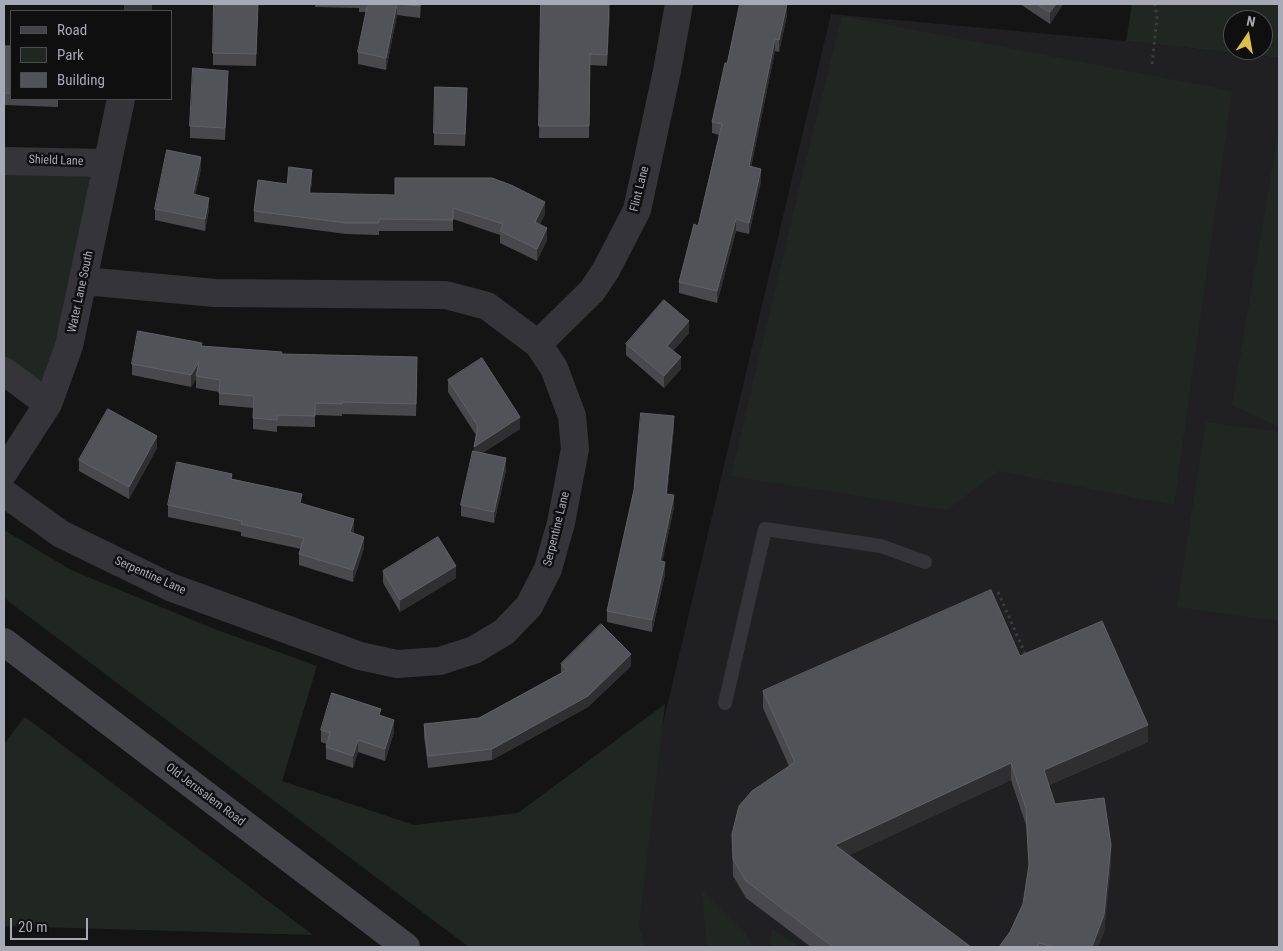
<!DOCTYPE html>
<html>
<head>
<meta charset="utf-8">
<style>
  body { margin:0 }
  #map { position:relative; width:1283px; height:951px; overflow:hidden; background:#141415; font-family:"Roboto Condensed",sans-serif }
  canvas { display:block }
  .frame { position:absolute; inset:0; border:5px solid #a7a9b4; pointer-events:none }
  .legend { position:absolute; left:10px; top:10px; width:162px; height:90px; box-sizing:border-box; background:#0f0f10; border:1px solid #4c4d52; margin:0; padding:6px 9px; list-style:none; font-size:15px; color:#a7a9b4 }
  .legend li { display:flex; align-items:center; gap:10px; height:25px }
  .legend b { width:25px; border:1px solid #4c4d52 }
  .north { position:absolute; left:1223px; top:10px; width:50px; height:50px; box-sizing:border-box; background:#0f0f10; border:1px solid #4c4d52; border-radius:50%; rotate:12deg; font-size:14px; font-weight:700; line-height:20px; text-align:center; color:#a7a9b4 }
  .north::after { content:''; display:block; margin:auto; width:18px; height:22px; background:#dec143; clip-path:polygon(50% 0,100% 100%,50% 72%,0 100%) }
  .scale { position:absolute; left:10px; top:918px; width:78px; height:22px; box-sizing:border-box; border:2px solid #a7a9b4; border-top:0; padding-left:6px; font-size:15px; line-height:18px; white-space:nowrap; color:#a7a9b4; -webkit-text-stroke:4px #0f0f10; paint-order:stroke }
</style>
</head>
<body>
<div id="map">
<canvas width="1283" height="951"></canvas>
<div class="frame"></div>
<ul class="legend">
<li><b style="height:6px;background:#434449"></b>Road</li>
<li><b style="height:14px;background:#202722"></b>Park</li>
<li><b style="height:14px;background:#525358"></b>Building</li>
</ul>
<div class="north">N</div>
<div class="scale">20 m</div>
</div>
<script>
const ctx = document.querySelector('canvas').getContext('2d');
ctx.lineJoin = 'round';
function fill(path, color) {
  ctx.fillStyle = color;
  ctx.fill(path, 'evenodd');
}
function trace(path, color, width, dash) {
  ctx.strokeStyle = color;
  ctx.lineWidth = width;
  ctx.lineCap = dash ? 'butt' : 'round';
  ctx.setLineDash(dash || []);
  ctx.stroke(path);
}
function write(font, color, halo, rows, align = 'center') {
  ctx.font = font + ' "Roboto Condensed",sans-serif';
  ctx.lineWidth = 5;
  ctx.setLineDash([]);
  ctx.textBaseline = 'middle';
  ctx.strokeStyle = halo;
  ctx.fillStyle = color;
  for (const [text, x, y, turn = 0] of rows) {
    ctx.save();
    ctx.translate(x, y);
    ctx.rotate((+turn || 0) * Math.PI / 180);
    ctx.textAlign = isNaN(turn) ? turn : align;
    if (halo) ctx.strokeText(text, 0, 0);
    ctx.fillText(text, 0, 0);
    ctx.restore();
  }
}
fill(new Path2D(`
  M 831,14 L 1126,41 L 1279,58 L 1279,947 L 610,947 Z`), '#202022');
fill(new Path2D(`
  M 1132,4 L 1279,4 L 1279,58 L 1126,41 ZM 1233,20 L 1263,20 L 1263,50 L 1233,50 Z
  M 842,16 L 1232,91 L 1174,505 L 998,471 L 947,510 L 731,476 L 802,177 Z
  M 1279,128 L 1279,427 L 1232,405 Z
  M 4,166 L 105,166 L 48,399 L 4,367 Z
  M 1206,422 L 1279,432 L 1279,621 L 1177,607 Z
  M 4,530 L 71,570 L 212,628 L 317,666 L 282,781 L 414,825 L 518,813 L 665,704 L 639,926 L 645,947 L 469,947 L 4,598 Z
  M 25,717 L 313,935 L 4,926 L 4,744 Z
  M 702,890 L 744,932 L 753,947 L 708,947 L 706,940 Z
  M 772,929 L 799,947 L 773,947 L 770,942 Z`), '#202722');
trace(new Path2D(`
  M 1152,64 L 1157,18 L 1155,4
  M 998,592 L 1027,658`), '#3b3c40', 3, [2.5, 4]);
trace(new Path2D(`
  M 725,703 L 765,529 L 881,546 L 925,562`), '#353539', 14);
trace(new Path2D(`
  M 138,11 L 138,4
  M 4,161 L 107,163
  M 538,344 L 592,291 L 606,270 L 637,210 L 667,71 L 679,4
  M 4,371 L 48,404
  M 4,472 L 48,404 L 69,346 L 121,99
  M 4,493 L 61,534 L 170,587 L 360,656 L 397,664 L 440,661 L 474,650 L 504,632 L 529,606 L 548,569 L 561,523 L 575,449 L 572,416 L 554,368 L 538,344 L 487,306 L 446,295 L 215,293 L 84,281`), '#353539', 28);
trace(new Path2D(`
  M 4,642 L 406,947`), '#434449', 28);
fill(new Path2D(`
  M 258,4 L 256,66 L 213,65 L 213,53 Z
  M 315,4 L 421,4 L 420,18 L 397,15 L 386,70 L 358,64 L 358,52 L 366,12 L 359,12 L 359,8 L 315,7 Z
  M 541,4 L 610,10 L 607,66 L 590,65 L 589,138 L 539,138 Z
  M 1020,4 L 1063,4 L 1050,24 Z
  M 787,15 L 779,52 L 775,51 L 751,167 L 761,181 L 749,234 L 736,231 L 717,303 L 679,293 L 679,282 L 698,226 L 719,135 L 712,133 L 712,122 L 727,63 Z
  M 4,46 L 11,46 L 11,99 L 58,99 L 58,107 L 4,105 Z
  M 228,82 L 225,140 L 190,138 L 190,126 Z
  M 467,100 L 465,146 L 434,145 L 434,133 Z
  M 201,169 L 195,195 L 209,209 L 205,231 L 155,220 L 155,209 Z
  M 312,182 L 310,193 L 545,214 L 540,224 L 547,240 L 537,261 L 500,243 L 500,235 L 453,219 L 453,231 L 379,231 L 379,235 L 346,234 L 254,222 L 254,211 L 287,184 Z
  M 689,333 L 673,351 L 681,369 L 664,388 L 626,355 L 626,344 Z
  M 202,346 L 417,369 L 416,416 L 342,414 L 342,416 L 315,415 L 315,427 L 277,426 L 277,432 L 253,429 L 253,408 L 219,405 L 219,392 L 196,388 L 196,379 L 191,387 L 132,375 L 132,364 Z
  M 448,380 L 520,429 L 482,453 L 506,470 L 494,523 L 461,516 L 461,505 L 474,451 L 476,435 L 448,392 Z
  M 674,427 L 667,494 L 674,507 L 662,562 L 665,574 L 652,632 L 607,622 L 607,611 Z
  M 157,448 L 129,499 L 79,471 L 79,460 Z
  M 232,479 L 302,504 L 354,531 L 353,533 L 364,548 L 353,582 L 299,565 L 299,554 L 301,549 L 241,536 L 241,532 L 168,517 L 168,505 Z
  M 383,571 L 456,578 L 400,612 L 383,583 Z
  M 1020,656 L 1148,742 L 1049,785 L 1055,804 L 1111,862 L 1104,932 L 1098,947 L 999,947 L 1010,932 L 1023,904 L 1029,869 L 1026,825 L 1011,780 L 849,855 L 971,947 L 811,947 L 746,898 L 733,876 L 732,834 L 789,766 L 763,708 L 763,691 Z
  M 561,664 L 631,666 L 588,707 L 492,760 L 428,768 L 424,736 L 424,724 L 479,718 L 561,673 Z
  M 381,716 L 394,732 L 385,761 L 358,752 L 353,768 L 326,759 L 326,747 L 327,744 L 321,742 L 321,730 Z`), '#48484d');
fill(new Path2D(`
  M 397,4 L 397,15 L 386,70 L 386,58 Z
  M 420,4 L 421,4 L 420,18 Z
  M 609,4 L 610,10 L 607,66 L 607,55 Z
  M 787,4 L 787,15 L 779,52 L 779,40 Z
  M 1056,4 L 1063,4 L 1050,24 L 1050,12 Z
  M 775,39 L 775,51 L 749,178 L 749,166 Z
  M 228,71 L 228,82 L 225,140 L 225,128 Z
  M 201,157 L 201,169 L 193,206 L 193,194 Z
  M 761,169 L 761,181 L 749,234 L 749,223 Z
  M 312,170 L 312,182 L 309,205 L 309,193 Z
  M 209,198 L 209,209 L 205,231 L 205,219 Z
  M 545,202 L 545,214 L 535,234 L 535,222 Z
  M 736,219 L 736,231 L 717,303 L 717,291 Z
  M 547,228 L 547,240 L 537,261 L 537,249 Z
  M 689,321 L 689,333 L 667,357 L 667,346 Z
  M 681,357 L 681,369 L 664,388 L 664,376 Z
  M 199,362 L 196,379 L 191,387 L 191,375 Z
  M 674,416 L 674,427 L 666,506 L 666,494 Z
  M 520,417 L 520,429 L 474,459 L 474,447 Z
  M 157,436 L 157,448 L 129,499 L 129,487 Z
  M 506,458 L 506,470 L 494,523 L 494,512 Z
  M 674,495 L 674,507 L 660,573 L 660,561 Z
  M 354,519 L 354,531 L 350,544 L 350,532 Z
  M 364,537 L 364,548 L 353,582 L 353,570 Z
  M 665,562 L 665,574 L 652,632 L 652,620 Z
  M 456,566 L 456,578 L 400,612 L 400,600 Z
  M 631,654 L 631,666 L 588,707 L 492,760 L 492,749 Z
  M 394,720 L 394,732 L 385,761 L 385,749 Z
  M 1148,725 L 1148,742 L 1044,787 L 1044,770 Z
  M 358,740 L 358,752 L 353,768 L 353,756 Z
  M 1011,763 L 1011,780 L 835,862 L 835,845 Z
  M 1111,845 L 1111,862 L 1104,932 L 1098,947 L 1092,947 Z`), '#2f2f32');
const building = new Path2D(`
  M 214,4 L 258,4 L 256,54 L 213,53 Z
  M 368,4 L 420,4 L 420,6 L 397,4 L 386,58 L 358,52 Z
  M 541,4 L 609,4 L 607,55 L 590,54 L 589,126 L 539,126 Z
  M 740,4 L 787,4 L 779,40 L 775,39 L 749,166 L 761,169 L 749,223 L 736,219 L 717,291 L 679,282 L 694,224 L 698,226 L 722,124 L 712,122 L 725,63 L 727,63 Z
  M 1037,4 L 1056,4 L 1050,12 Z
  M 4,46 L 11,46 L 11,93 L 4,93 Z
  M 193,68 L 228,71 L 225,128 L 190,126 Z
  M 435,87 L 467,88 L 465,134 L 434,133 Z
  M 167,150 L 201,157 L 193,194 L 209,198 L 205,219 L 155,209 Z
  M 289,167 L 312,170 L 309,193 L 395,195 L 395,178 L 492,178 L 511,185 L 545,202 L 535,222 L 547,228 L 537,249 L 500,231 L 503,224 L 453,208 L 453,220 L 379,219 L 379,223 L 346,223 L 254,211 L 258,180 L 287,184 Z
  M 664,300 L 689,321 L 667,346 L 681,357 L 664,376 L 626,344 Z
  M 138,331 L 202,343 L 201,346 L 282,352 L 281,354 L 417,357 L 416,404 L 342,402 L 342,404 L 315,403 L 315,416 L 277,415 L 277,420 L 253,418 L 254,396 L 219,393 L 220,380 L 196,376 L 199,362 L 191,375 L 132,364 Z
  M 482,358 L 520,417 L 474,447 L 478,426 L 448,380 Z
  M 108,409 L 157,436 L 129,487 L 79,460 Z
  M 641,413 L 674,416 L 666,494 L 674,495 L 660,561 L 665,562 L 652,620 L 607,611 L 634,490 Z
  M 473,451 L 506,458 L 494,512 L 461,505 Z
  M 177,462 L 232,474 L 231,479 L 302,494 L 300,503 L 354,519 L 350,532 L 364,537 L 353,570 L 299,554 L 304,538 L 241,524 L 242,521 L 168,505 Z
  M 438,537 L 456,566 L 400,600 L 383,571 Z
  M 991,590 L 1020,656 L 1102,621 L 1148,725 L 1044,770 L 1055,804 L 1104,798 L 1111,845 L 1104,915 L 1092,947 L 1052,947 L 1040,943 L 1036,947 L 999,947 L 1010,932 L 1023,904 L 1029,865 L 1026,808 L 1011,763 L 835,845 L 971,947 L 833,947 L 746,881 L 733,859 L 732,834 L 739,806 L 752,791 L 795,762 L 763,691 Z
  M 601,624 L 631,654 L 588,696 L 492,749 L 428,756 L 424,724 L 479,718 L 567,670 L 561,664 Z
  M 332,693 L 381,709 L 379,715 L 394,720 L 385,749 L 358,740 L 353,756 L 326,747 L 330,733 L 321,730 Z`);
fill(building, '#525358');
trace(building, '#606066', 1);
write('12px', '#a7a9b4', '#0f0f10', [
  ["Shield Lane",56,161,2],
  ["Flint Lane",640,189,-76],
  ["Water Lane South",81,292,-78],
  ["Serpentine Lane",557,529,-76],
  ["Serpentine Lane",150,576,24],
  ["Old Jerusalem Road",205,795,37]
]);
</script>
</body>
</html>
